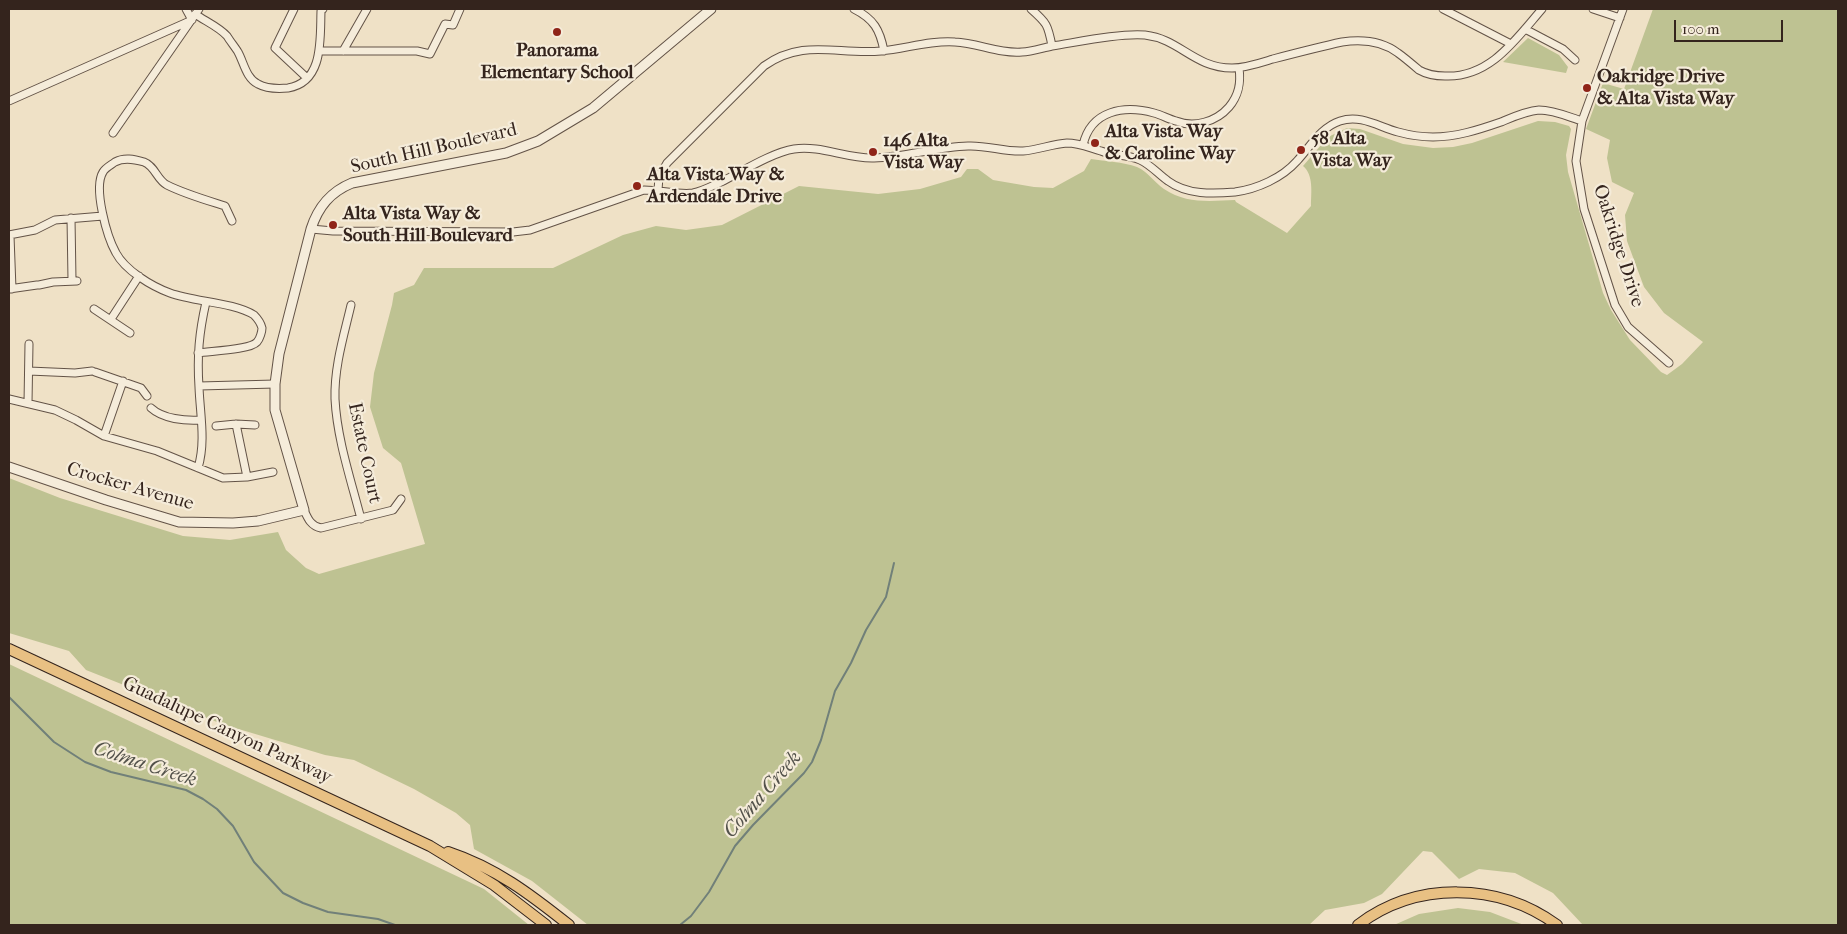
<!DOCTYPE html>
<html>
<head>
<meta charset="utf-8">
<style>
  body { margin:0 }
  #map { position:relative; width:1847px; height:934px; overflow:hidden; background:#efe1c6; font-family:"IM FELL French Canon",serif }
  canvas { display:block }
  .frame { position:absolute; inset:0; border:10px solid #34241d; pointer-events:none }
  .scale { position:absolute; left:1674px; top:20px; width:109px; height:22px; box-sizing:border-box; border:2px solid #34241d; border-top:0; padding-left:6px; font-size:15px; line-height:18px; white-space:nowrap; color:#34241d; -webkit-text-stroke:4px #f5ecda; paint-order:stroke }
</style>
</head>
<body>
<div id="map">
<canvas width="1847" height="934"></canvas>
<div class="frame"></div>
<div class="scale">100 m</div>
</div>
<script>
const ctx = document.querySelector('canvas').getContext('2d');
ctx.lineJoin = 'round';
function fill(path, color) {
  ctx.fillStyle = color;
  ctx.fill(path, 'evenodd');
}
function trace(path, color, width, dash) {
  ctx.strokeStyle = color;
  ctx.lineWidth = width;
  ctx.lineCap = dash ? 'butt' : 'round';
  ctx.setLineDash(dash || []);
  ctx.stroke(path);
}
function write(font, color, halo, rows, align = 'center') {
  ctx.font = font + ' "IM FELL French Canon",serif';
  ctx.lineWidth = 4.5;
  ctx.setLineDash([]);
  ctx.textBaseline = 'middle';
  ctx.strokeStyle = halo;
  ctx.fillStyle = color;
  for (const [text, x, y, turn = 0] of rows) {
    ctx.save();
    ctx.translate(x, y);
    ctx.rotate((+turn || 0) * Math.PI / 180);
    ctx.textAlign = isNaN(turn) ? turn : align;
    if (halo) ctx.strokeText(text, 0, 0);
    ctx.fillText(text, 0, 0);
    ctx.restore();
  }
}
fill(new Path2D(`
  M 1653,9 L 1838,9 L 1838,925 L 1583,925 L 1553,893 L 1515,873 L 1479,869 L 1459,879 L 1432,852 L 1423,851 L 1382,894 L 1364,903 L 1325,910 L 1309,925 L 588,925 L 532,881 L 474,849 L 470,825 L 456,813 L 414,789 L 354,760 L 325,755 L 222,724 L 86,670 L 69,651 L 9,633 L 9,478 L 60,498 L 183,536 L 230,540 L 278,532 L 286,550 L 306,568 L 319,574 L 425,544 L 401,463 L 383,448 L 370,407 L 374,373 L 392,305 L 394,293 L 414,285 L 424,268 L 553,268 L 623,235 L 656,226 L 686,230 L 722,225 L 799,186 L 878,194 L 920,189 L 961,177 L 967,169 L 978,169 L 993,180 L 1034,187 L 1053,188 L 1084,171 L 1091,159 C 1105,161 1123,162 1137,167 C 1148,172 1154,182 1164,189 C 1186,204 1210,201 1235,200 L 1236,202 L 1287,233 L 1311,206 C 1311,193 1314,175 1303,166 L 1328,137 L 1347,128 L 1360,129 L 1403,144 L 1433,148 L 1453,147 L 1472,143 L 1538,121 L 1555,122 L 1569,126 L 1571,129 L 1566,155 L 1568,172 L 1603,293 L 1611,310 L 1630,340 L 1661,372 L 1667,375 L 1682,364 L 1703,342 L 1664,313 L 1644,287 L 1627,241 L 1625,215 L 1634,193 L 1612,182 L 1607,158 L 1610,140 L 1586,129 L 1603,83 L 1624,89 Z
  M 1528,38 L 1559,55 L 1568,67 L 1566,73 L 1503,62 Z
  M 9,664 L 484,889 L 529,925 L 9,925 Z
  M 1458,908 L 1490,912 L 1524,925 L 1394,925 L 1419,914 Z`), '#bec292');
trace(new Path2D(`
  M 9,697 L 54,742 L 85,762 L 111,772 L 186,790 L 203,799 L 217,809 L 233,826 L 254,862 L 283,893 L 303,903 L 328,912 L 378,919 L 395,925
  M 680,925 L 691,916 L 709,892 L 735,846 L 753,825 L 804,773 L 812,762 L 821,740 L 835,691 L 851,663 L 866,630 L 886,597 L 894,563`), '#718079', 2);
const minor = new Path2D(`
  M 294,9 L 275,48 L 307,78
  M 854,9 C 874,19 880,30 884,51
  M 1031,9 C 1047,23 1048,25 1052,46
  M 1443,9 L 1511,44
  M 1593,9 L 1620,18
  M 1623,9 L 1582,121 L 1576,161 L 1584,209 L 1615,305 L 1628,327 L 1669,363
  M 195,14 C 205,21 219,27 227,36 C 230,41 235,47 238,52 C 244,63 246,78 258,84 C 267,89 277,89 288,88 C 324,82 320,39 321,11 L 323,9
  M 1525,29 L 1563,49 L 1575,60
  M 320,51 L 417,51 L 430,54 L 445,24 L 453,25 L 460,9
  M 343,51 L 367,9
  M 9,101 L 192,20 L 186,9
  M 113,133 L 199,9
  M 1083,145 C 1091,110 1124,105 1154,113 C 1162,115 1168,119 1176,121 C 1194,128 1216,122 1229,107 C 1239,95 1241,83 1239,68
  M 658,190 L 659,177 L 667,163 L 764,66 C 803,38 837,55 881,51 C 905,49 930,40 955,42 C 978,43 999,54 1022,52 C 1032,52 1042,48 1052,46 C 1078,42 1120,33 1145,35 C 1180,39 1194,68 1232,68 C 1246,68 1260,63 1273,59 C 1296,53 1319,47 1342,42 C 1362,39 1382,41 1398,53 C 1405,58 1412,64 1419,70 C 1426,74 1436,76 1445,76 C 1490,78 1516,39 1542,9
  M 71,218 L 72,280
  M 311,229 L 333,231 L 513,232 L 530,230 L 644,190 C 660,190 679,195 693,193 C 703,191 712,186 721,182 C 741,172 773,152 794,149 C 821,145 847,159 874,158 C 906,157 936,147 968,146 C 987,145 1004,152 1023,151 C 1038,150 1052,144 1067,143 C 1079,143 1090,148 1101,151 C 1113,156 1127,154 1140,160 C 1151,165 1158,174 1168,181 C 1187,195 1213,194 1235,192 C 1257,189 1282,178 1297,161 C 1310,147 1321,127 1340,121 C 1361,114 1379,127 1398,132 C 1409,135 1421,137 1433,137 C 1456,137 1478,130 1501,122 C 1513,117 1526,111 1539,110 C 1554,110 1569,117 1582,121
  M 9,235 L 35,230 L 55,220 L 103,216
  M 10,236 L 12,289
  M 39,285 L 53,282 L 77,281
  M 9,289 L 37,285
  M 351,305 C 344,335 334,367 335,399 C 337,439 351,480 361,519
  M 94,309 L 130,333
  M 111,319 L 139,276
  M 198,353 C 210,351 250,350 257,342 C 260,339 262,331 262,328 C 261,324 257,318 254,315 C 233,302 194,302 170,293 C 151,286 125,270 116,253 C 107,237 93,188 103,172 C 105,168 111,165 115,162 C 124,157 134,159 144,162 C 155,166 157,180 167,185 C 185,194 206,200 225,206 L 232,221
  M 29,371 L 75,373 L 92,371
  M 95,372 L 141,388 L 147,396
  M 199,386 L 275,384
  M 9,399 L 55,410 L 76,420 L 104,436 L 157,451 L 223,478 L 247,477 L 273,472
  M 28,403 L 29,344
  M 151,408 C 163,419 185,421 201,420
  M 236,424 L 247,477
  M 216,426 L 236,424 L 255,425
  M 104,436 L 123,381
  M 198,468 C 206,441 200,414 199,387 C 197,356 199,333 206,302
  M 304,510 C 308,519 311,526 321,528 L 393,510 L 401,499`);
const tertiary = new Path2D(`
  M 9,467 L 106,500 L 179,522 L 233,523 L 258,521 L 304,510 L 275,410 L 275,384 L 279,354 L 311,229 C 318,207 330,192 352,183 L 506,153 L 538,141 L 593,108 L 711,9`);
const primary = new Path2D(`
  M 9,649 L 430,846 L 494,885 L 546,925
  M 448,852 C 496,868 530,894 569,925
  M 1358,925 C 1416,881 1498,882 1557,925`);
trace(minor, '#635347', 9);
trace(tertiary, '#635347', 11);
trace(primary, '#34241d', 12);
trace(minor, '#f5ecda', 7);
trace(tertiary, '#f5ecda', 9);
trace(primary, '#e8c083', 10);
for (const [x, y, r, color] of [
  [557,32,5,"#8f2418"],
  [1587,88,5,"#8f2418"],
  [1095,143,5,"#8f2418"],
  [1301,150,5,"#8f2418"],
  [873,152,5,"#8f2418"],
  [637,186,5,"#8f2418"],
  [333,225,5,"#8f2418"]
]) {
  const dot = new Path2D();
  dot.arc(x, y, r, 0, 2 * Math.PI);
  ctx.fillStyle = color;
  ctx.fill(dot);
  trace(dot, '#f5ecda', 2);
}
write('bold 19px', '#34241d', '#f5ecda', [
  ["Panorama",557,51,"center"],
  ["Elementary School",557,73,"center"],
  ["Oakridge Drive",1597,77],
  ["& Alta Vista Way",1597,99],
  ["Alta Vista Way",1105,132],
  ["& Caroline Way",1105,154],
  ["58 Alta",1311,139],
  ["Vista Way",1311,161],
  ["146 Alta",883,141],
  ["Vista Way",883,163],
  ["Alta Vista Way &",647,175],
  ["Ardendale Drive",647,197],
  ["Alta Vista Way &",343,214],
  ["South Hill Boulevard",343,236]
], 'left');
write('19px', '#34241d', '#f5ecda', [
  ["South Hill Boulevard",434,149,-13],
  ["Oakridge Drive",1618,246,72],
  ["Estate Court",364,453,78],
  ["Crocker Avenue",130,487,16],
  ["Guadalupe Canyon Parkway",227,731,25]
]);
write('italic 20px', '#53524b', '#f5ecda', [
  ["Colma Creek",145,765,18],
  ["Colma Creek",763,795,-49]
]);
</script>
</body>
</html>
